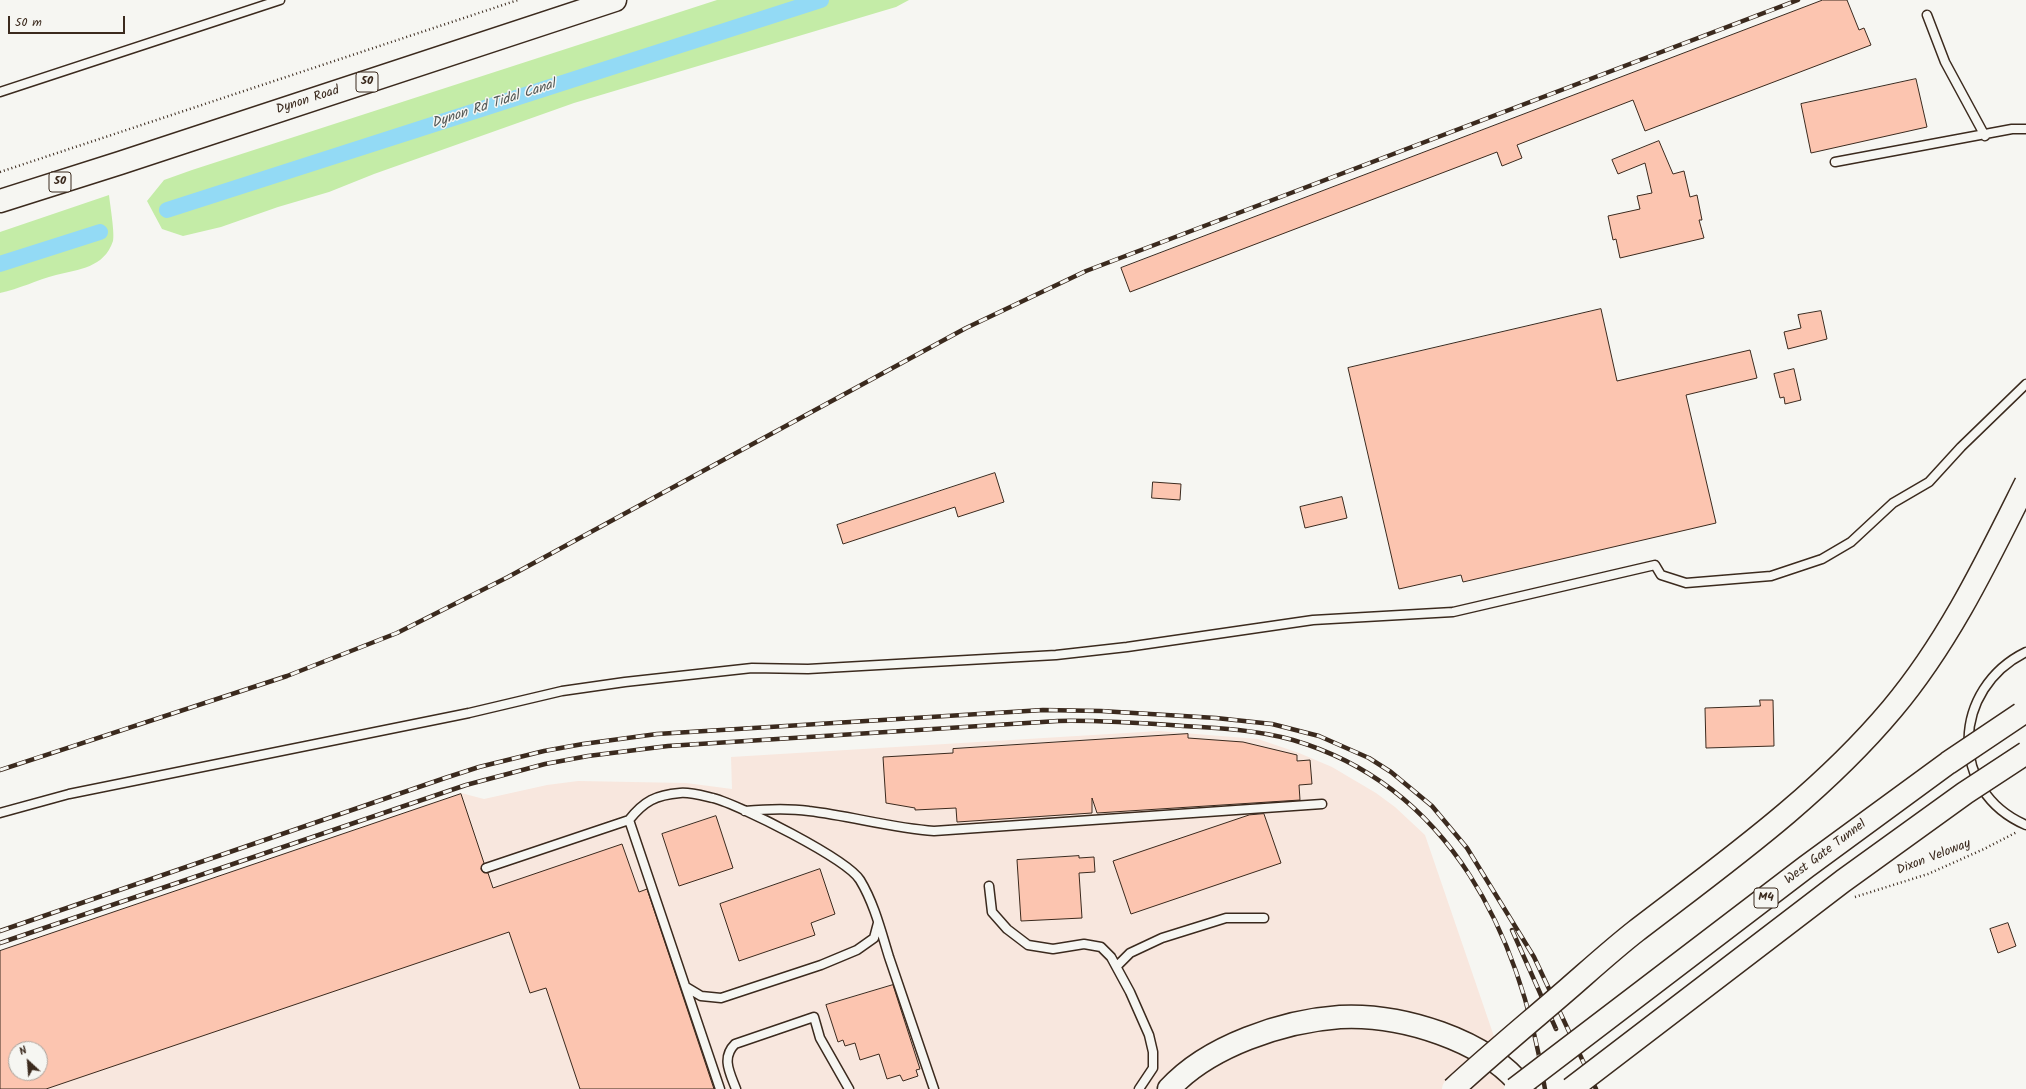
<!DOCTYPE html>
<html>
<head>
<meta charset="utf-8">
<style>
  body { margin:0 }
  #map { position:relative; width:2026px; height:1089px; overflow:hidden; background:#f6f6f2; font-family:Kalam,sans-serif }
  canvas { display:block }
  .north { position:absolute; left:8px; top:1041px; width:40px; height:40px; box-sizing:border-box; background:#f6f6f2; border:1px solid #aba49d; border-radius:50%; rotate:334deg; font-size:11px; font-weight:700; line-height:16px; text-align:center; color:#3b2a1e }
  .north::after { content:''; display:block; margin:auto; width:14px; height:18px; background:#3b2a1e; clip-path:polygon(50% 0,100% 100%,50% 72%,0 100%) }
  .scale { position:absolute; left:8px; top:16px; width:117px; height:18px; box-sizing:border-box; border:2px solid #3b2a1e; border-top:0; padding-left:5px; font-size:12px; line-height:14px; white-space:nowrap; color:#3b2a1e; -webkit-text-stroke:3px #f6f6f2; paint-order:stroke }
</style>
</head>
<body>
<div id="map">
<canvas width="2026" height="1089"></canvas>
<div class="north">N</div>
<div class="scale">50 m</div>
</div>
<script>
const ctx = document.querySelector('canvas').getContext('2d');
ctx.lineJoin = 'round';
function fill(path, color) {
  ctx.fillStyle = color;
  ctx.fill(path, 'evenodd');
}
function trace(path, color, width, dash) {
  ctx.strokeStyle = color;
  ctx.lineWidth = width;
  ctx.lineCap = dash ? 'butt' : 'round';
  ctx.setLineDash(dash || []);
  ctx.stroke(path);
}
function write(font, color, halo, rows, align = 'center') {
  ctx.font = font + ' Kalam,sans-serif';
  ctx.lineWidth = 3;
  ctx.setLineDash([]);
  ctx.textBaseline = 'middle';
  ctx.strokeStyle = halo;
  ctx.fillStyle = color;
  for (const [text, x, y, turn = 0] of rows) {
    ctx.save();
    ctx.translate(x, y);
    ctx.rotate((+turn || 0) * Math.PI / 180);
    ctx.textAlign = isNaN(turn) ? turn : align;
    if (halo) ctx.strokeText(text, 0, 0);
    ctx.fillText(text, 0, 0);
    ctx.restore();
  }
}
fill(new Path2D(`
  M 1159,731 L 1258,739 L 1299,753 L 1332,767 L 1376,793 L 1395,807 L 1425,835 L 1512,1089 L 0,1089 L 0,950 L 461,793 L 484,799 L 547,785 L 578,781 L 686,783 L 732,789 L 731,757 ZM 16,1049 L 40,1049 L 40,1073 L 16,1073 Z`), '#f8e7de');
fill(new Path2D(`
  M 717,0 L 909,0 L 896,7 L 574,103 L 374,174 L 329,192 L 278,207 L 221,227 L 183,236 L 162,229 L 147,201 L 164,180 L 192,170 Z
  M 109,195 C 110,204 115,234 113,241 C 104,268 79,269 56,275 C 37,280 19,289 0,293 L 0,232 Z`), '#c4eca7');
trace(new Path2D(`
  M 167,210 L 821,0
  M 0,264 L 100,232`), '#93daf5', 16);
const building = new Path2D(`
  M 1823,0 L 1847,0 L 1859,30 L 1864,28 L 1871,45 L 1645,131 L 1633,100 L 1517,145 L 1522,158 L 1502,166 L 1497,152 L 1130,292 L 1121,268 Z
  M 1916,79 L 1927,127 L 1811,153 L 1801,104 Z
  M 1659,141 L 1673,174 L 1684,171 L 1690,197 L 1697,195 L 1702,220 L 1699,220 L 1704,238 L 1620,258 L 1616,239 L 1613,240 L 1608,216 L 1640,209 L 1637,196 L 1652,193 L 1645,163 L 1618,174 L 1612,160 Z
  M 1601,309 L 1617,381 L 1750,350 L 1757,378 L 1686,395 L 1716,523 L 1463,582 L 1461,575 L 1399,589 L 1348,368 Z
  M 1821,311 L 1827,339 L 1788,349 L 1784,332 L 1801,328 L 1798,315 Z
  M 1794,369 L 1801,400 L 1785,404 L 1784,397 L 1780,398 L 1774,374 Z
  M 995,473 L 1004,502 L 958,517 L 955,507 L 843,544 L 837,525 Z
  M 1153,482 L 1181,484 L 1180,500 L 1152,498 Z
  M 1342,497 L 1347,518 L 1305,528 L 1300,507 Z
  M 1760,700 L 1773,700 L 1774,746 L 1706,748 L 1705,708 L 1760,706 Z
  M 1188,734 L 1188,738 L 1243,742 L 1297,755 L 1297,761 L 1310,760 L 1312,784 L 1299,785 L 1300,800 L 1097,813 L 1092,798 L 1092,813 L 957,822 L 956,808 L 915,810 L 915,808 L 886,803 L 883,757 L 953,753 L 953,749 Z
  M 461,794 L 484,863 L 481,869 L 483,872 L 488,873 L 493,888 L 622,844 L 639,892 L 647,889 L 714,1089 L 580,1089 L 546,988 L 530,993 L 509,932 L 46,1089 L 0,1089 L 0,951 ZM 16,1049 L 40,1049 L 40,1073 L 16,1073 Z
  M 1264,814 L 1281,863 L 1131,914 L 1113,861 L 1249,815 Z
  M 716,816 L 733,868 L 679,886 L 662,834 Z
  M 1079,856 L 1079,858 L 1094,857 L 1095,872 L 1079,873 L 1082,918 L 1021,921 L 1017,860 Z
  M 820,869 L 835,914 L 811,923 L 815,935 L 739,961 L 720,904 Z
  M 2008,923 L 2016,946 L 1998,953 L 1990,929 Z
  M 893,985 L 920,1069 L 916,1070 L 918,1076 L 903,1081 L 900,1075 L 887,1079 L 879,1054 L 860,1060 L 855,1043 L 845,1046 L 843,1040 L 838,1042 L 826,1005 Z`);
fill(building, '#fcc5b0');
trace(building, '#3b2a1e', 1);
const service = new Path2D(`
  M 1927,15 L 1945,62 L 1985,136
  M 0,92 L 280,0
  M 1835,162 L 2012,129 L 2026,129
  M 2026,652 C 1952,688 1947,791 2026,825
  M 745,811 C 766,809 788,808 809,811 C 851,816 892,828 934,831 L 1322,804
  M 0,813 L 69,794 L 469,713 L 562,691 L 625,682 L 752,668 L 808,669 L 1056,655 L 1127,647 L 1313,620 L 1453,612 L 1655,565 L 1661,575 L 1686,583 L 1771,576 L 1822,559 L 1851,542 L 1893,503 L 1929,482 L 1961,447 L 2026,384
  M 486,868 L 629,820
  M 989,886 L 992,912 L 1007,929 L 1028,945 L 1053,949 L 1084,944 L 1101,947 L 1111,957 L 1130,992 L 1149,1035 L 1153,1052 L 1153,1068 L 1139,1089
  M 1117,966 L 1130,953 L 1162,938 L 1226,918 L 1264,918
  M 686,987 L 701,996 L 721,998 L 821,965 L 857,950 L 874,938 L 878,923
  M 720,1089 L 629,820 C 644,801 656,795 680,793 C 690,792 704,796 713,798 C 740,805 847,859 860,880 C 874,903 881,931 889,957 C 904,1001 919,1045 934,1089
  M 736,1089 C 730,1073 721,1058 735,1044 L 814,1017 L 820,1038 L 849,1089`);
const primary = new Path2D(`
  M 0,201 L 120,163 L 615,0`);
const motorway = new Path2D(`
  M 1169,1089 C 1208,1046 1283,1021 1340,1017 C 1400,1014 1486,1039 1524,1089`);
trace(service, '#3b2a1e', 11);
trace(primary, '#3b2a1e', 25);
trace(motorway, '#3b2a1e', 25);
trace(new Path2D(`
  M 0,172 L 518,0
  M 1855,897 L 1928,874 L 1984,849 L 2017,832`), '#3b2a1e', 2.5, [1, 3]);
trace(service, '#f6f6f2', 8);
trace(primary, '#f6f6f2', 22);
trace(motorway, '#f6f6f2', 22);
const rail = new Path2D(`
  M 0,770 L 287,676 L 397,633 L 508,577 L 966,328 L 1086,271 L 1798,0
  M 1512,930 L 1556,1029
  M 0,931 L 445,778 L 479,767 L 544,751 L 583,744 L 657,734 L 1043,710 L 1101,711 L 1216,718 L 1272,724 L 1319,736 L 1369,758 L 1391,772 L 1432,806 L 1467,848 L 1534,957 L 1596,1089
  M 0,943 L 466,785 L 545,764 L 588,756 L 668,746 L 1058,721 C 1100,720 1141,723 1183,726 C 1220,728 1257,730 1293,740 C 1452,787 1521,937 1545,1089`);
trace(rail, '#3b2a1e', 4.5);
trace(rail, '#f6f6f2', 3, [9]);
const motorwayBridge = new Path2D(`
  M 1453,1089 C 1491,1054 1530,1022 1568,989 C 1591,969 1613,949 1636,931 C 1726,862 1819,796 1892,709 C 1949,641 1987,561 2026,483
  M 1515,1089 L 1806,867 L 1948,763 L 2021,714
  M 1571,1089 L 1843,881 L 1965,793 L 2026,753`);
trace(motorwayBridge, '#3b2a1e', 25, []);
trace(motorwayBridge, '#f6f6f2', 22);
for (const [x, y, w] of [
  [367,82,22],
  [60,182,22],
  [1766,898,24]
]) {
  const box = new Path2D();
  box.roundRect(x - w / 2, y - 10, w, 20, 3);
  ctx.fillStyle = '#f6f6f2';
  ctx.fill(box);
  trace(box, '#3b2a1e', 1);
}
write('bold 12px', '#3b2a1e', null, [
  ["50",367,82],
  ["50",60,182],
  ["M4",1766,898]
]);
write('13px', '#3b2a1e', '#f6f6f2', [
  ["Dynon Road",308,101,-18],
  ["West Gate Tunnel",1826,853,-37],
  ["Dixon Veloway",1934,858,-21]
]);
write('italic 14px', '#515654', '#f6f6f2', [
  ["Dynon Rd Tidal Canal",494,105,-18]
]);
</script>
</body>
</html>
